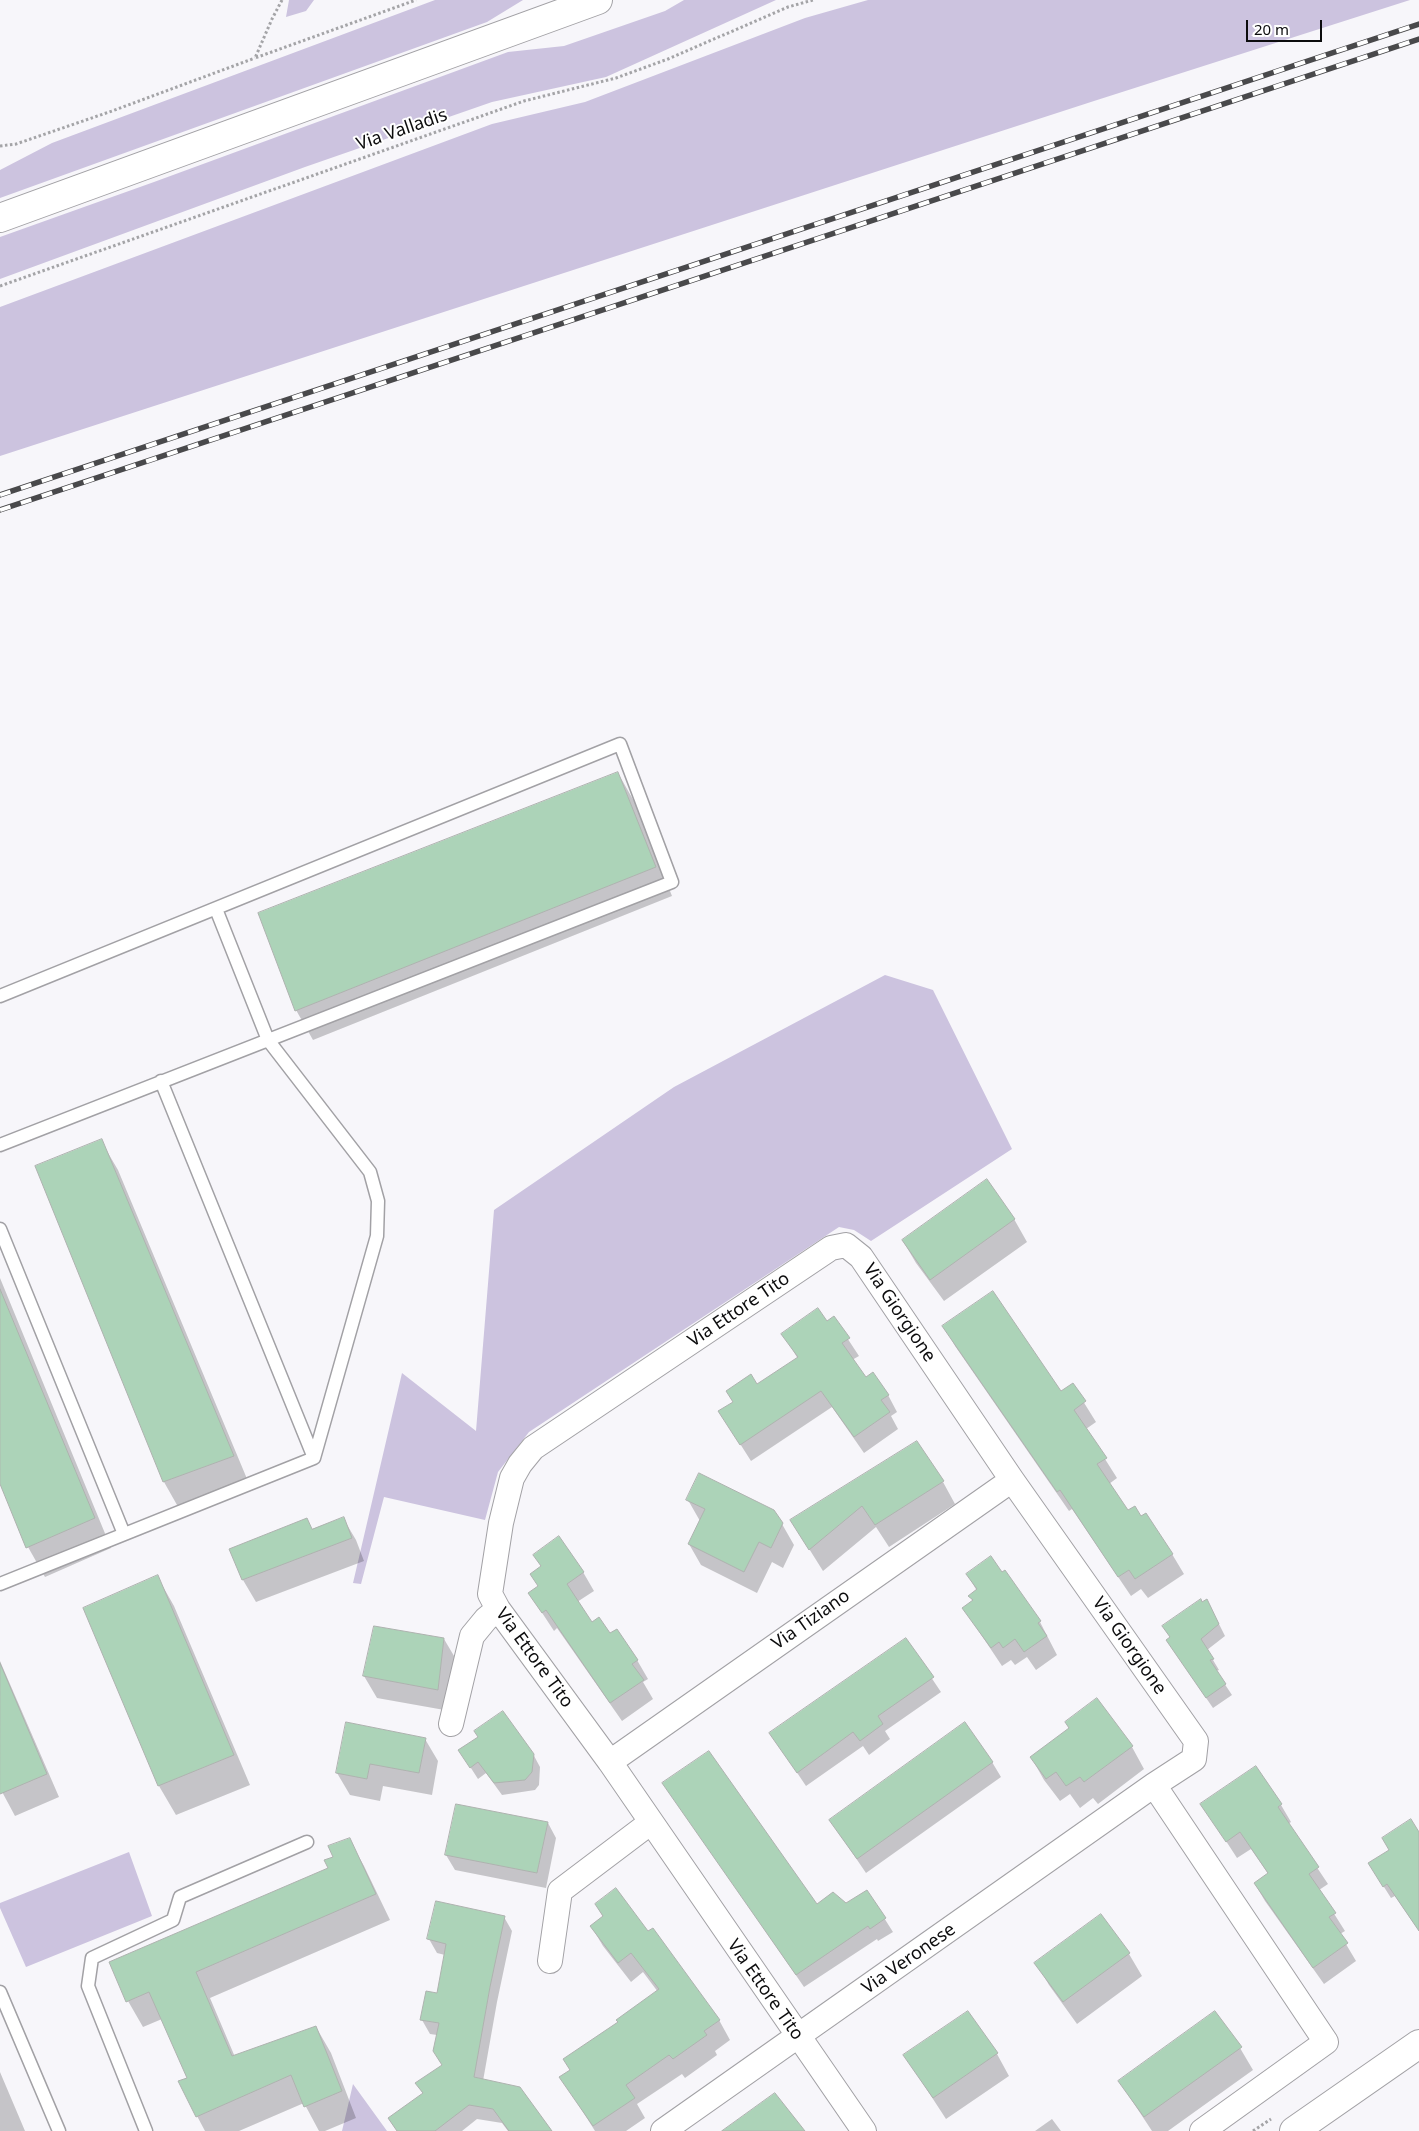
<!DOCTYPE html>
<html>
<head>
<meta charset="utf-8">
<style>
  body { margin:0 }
  #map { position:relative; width:1419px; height:2131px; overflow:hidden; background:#f7f6fa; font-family:"Noto Sans",sans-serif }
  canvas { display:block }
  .scale { position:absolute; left:1246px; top:20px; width:76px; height:22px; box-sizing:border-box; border:2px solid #0c0c0d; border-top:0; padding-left:6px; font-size:15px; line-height:18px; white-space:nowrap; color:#0c0c0d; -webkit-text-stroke:4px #fff; paint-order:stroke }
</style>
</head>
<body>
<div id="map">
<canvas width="1419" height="2131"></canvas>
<div class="scale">20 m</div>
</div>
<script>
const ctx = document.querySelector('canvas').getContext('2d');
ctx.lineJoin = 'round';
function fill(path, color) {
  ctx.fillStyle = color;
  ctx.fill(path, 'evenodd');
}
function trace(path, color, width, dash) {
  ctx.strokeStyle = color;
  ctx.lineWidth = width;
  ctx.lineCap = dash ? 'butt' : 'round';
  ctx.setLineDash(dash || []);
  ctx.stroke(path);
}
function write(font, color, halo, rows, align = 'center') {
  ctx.font = font + ' "Noto Sans",sans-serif';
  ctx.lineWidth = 4;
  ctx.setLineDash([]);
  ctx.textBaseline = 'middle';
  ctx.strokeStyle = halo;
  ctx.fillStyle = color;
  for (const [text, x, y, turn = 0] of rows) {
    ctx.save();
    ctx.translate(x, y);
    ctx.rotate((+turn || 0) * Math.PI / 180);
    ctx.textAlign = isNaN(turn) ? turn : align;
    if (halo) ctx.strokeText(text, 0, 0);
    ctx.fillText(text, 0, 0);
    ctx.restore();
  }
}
fill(new Path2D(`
  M 289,0 L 314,0 L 306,11 L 286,17 Z
  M 435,0 L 523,0 L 487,22 L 0,198 L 0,170 L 52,143 Z
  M 684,0 L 776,0 L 606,77 L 492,102 L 305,167 L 0,279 L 0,237 L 154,182 L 508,52 L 564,46 L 665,11 Z
  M 868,0 L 1410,0 L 1094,101 L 0,456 L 0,307 L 492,124 L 585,102 L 805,18 Z
  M 885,975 L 933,990 L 1012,1149 L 871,1241 L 854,1230 L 839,1227 L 529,1432 L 498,1472 L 485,1520 L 384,1497 L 361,1584 L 353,1583 L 402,1373 L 476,1431 L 494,1210 L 674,1087 Z
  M 129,1852 L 152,1916 L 26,1967 L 0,1908 L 0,1903 Z
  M 353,2084 L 387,2131 L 342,2131 Z`), '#ccc3df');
fill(new Path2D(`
  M 618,773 L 635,803 L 672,896 L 313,1040 L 296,1010 Z
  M 101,1141 L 118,1170 L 250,1486 L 181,1512 L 164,1482 L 36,1166 Z
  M 1014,1219 L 1027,1242 L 944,1301 L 916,1263 L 903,1241 Z
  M 0,1278 L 111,1548 L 45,1577 L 28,1547 L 0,1480 Z
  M 834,1318 L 859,1356 L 852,1360 L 866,1379 L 888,1395 L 897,1412 L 891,1416 L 898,1429 L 864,1453 L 832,1407 L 751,1461 L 730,1428 L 757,1385 L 798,1359 L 783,1334 L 827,1323 Z
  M 944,1326 L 1061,1393 L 1073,1385 L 1096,1422 L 1086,1429 L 1117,1478 L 1109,1484 L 1128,1511 L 1141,1518 L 1172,1554 L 1184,1574 L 1148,1598 L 1141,1589 L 1131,1596 L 1072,1509 L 1069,1511 L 955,1346 Z
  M 943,1482 L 955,1504 L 889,1547 L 876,1527 L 823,1571 L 791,1520 Z
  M 688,1500 L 782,1524 L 794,1545 L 783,1568 L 772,1562 L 757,1593 L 701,1565 L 689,1544 L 700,1521 Z
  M 343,1518 L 356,1540 L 364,1561 L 256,1602 L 243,1580 L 230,1550 L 306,1519 L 312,1530 Z
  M 535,1555 L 583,1572 L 594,1591 L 577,1602 L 592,1624 L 610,1635 L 637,1660 L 648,1679 L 643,1682 L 653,1699 L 622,1721 L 557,1628 L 554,1631 L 529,1593 L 539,1587 L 542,1568 Z
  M 1005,1572 L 1040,1622 L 1057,1655 L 1036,1670 L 1027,1657 L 1015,1665 L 1011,1660 L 1002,1666 L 964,1609 L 973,1602 L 970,1596 L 977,1591 L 967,1574 L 1002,1574 Z
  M 157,1576 L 174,1606 L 250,1785 L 176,1815 L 159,1786 L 85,1609 Z
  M 1202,1604 L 1213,1612 L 1225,1636 L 1207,1650 L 1219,1670 L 1216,1671 L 1232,1695 L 1213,1708 L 1174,1651 L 1171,1638 L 1163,1626 Z
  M 444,1639 L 457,1661 L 450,1711 L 377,1698 L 364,1676 Z
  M 906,1640 L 941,1692 L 885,1731 L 890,1739 L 869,1755 L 863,1746 L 806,1786 L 771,1734 Z
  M 0,1661 L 59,1797 L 15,1816 L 0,1788 Z
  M 425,1739 L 438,1761 L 432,1795 L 383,1786 L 380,1801 L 350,1795 L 337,1773 Z
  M 1132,1747 L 1144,1769 L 1098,1804 L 1093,1798 L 1080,1808 L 1070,1794 L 1060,1801 L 1044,1780 L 1031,1757 Z
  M 460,1751 L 533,1754 L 540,1767 L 539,1785 L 535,1790 L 502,1795 L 486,1773 L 478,1779 Z
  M 992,1762 L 1001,1777 L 866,1873 L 830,1820 Z
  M 664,1783 L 816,1906 L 846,1905 L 867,1891 L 893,1932 L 878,1941 L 877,1939 L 804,1987 Z
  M 1202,1804 L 1281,1805 L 1291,1822 L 1288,1824 L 1328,1884 L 1319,1890 L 1345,1931 L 1340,1934 L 1356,1961 L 1324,1984 L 1265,1901 L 1255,1884 L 1269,1875 L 1251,1849 L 1237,1858 Z
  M 548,1823 L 556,1838 L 546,1888 L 455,1870 L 446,1855 Z
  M 1419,1834 L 1419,1931 L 1395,1896 L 1391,1898 L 1377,1876 Z
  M 349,1839 L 364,1866 L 390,1920 L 210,1998 L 235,2057 L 316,2027 L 331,2053 L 356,2118 L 325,2131 L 319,2131 L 304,2103 L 239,2131 L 205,2131 L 197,2116 L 188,2079 L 162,2019 L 143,2027 L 128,2001 L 330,1868 L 334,1857 Z
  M 596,1905 L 719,2020 L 730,2040 L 715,2051 L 717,2055 L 685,2078 L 682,2074 L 637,2104 L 645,2118 L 626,2131 L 595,2131 L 561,2077 L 571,2070 L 619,2022 L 658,1992 L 643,1972 L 631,1982 L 603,1946 L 591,1926 L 603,1917 Z
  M 1100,1916 L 1129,1954 L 1142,1976 L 1077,2024 L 1049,1985 L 1036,1963 Z
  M 504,1917 L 512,1931 L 497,2002 L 483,2081 L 550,2131 L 508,2131 L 502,2123 L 477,2119 L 462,2131 L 397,2131 L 389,2119 L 423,2094 L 417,2084 L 443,2066 L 437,2035 L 430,2034 L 422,2020 L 438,1995 L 445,1955 L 437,1953 L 429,1939 Z
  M 1240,2048 L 1253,2070 L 1168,2131 L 1152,2131 L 1119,2081 Z
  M 997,2054 L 1009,2076 L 946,2119 L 905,2056 Z
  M 0,2072 L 25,2131 L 0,2131 Z
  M 1052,2119 L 1061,2131 L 1035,2131 Z`), '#0003');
const building = new Path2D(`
  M 618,772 L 656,867 L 295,1011 L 258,913 Z
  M 102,1139 L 234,1456 L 163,1482 L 35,1166 Z
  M 987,1179 L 1015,1219 L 930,1280 L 902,1240 Z
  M 0,1289 L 95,1518 L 26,1548 L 0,1484 Z
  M 993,1291 L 1061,1391 L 1073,1383 L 1086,1401 L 1074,1410 L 1107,1458 L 1097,1464 L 1128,1510 L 1135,1506 L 1141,1516 L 1146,1513 L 1173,1554 L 1135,1579 L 1129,1570 L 1118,1577 L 1060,1490 L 1057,1492 L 942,1326 Z
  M 818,1308 L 827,1321 L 834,1316 L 850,1338 L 842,1343 L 866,1377 L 873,1372 L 889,1395 L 881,1400 L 890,1412 L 854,1437 L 821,1391 L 740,1445 L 718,1411 L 733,1402 L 726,1391 L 751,1374 L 757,1384 L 798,1357 L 781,1334 Z
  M 917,1441 L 944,1481 L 875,1525 L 862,1506 L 809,1550 L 790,1520 Z
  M 699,1473 L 774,1510 L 783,1523 L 771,1548 L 759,1542 L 744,1572 L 688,1544 L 705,1509 L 686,1500 Z
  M 344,1517 L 352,1538 L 242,1580 L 229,1549 L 307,1518 L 312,1529 Z
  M 559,1536 L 584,1572 L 567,1584 L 592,1622 L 599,1617 L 610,1633 L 617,1629 L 638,1660 L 632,1664 L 644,1680 L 610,1703 L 546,1610 L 542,1613 L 528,1593 L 538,1586 L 530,1574 L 541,1566 L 533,1555 Z
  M 991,1556 L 1002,1572 L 1005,1570 L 1041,1621 L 1038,1623 L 1047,1636 L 1024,1652 L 1015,1639 L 1003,1648 L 999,1642 L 991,1648 L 962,1608 L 973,1600 L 968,1596 L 977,1589 L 966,1574 Z
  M 158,1575 L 234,1755 L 158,1786 L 83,1608 Z
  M 1201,1599 L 1202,1602 L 1207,1599 L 1219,1624 L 1201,1639 L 1214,1659 L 1210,1660 L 1226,1684 L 1206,1698 L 1166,1640 L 1170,1637 L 1162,1626 Z
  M 374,1626 L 444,1638 L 438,1690 L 363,1676 Z
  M 906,1638 L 934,1677 L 878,1716 L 883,1724 L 860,1741 L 853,1732 L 797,1773 L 769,1733 Z
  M 0,1663 L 47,1774 L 0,1794 Z
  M 1097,1698 L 1133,1746 L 1084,1782 L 1080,1777 L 1066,1786 L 1056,1772 L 1046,1779 L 1030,1757 L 1069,1728 L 1065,1722 Z
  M 503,1711 L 534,1754 L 532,1772 L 525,1780 L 494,1783 L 478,1762 L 470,1768 L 458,1750 L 478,1737 L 474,1731 Z
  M 346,1722 L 426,1738 L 419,1773 L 370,1764 L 367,1779 L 336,1773 Z
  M 965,1722 L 993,1762 L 857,1859 L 829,1820 Z
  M 709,1751 L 817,1904 L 833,1892 L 846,1903 L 867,1890 L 886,1918 L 870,1929 L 868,1926 L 796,1975 L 662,1783 Z
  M 1256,1766 L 1282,1804 L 1278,1807 L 1319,1867 L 1309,1874 L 1336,1913 L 1329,1917 L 1348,1943 L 1313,1968 L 1254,1883 L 1268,1873 L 1240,1832 L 1226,1842 L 1200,1804 Z
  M 456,1804 L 548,1822 L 537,1873 L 445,1855 Z
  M 1411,1819 L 1419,1832 L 1419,1931 L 1387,1884 L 1383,1887 L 1368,1863 L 1389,1850 L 1382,1838 Z
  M 350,1838 L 376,1894 L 196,1972 L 232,2056 L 316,2026 L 342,2091 L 304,2107 L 291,2075 L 196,2117 L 178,2081 L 187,2078 L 149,1992 L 126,2002 L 109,1962 L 328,1868 L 324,1860 L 333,1857 L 328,1846 Z
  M 616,1888 L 648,1931 L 653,1928 L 720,2020 L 704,2031 L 707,2035 L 673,2059 L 669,2055 L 626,2085 L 635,2098 L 593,2126 L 559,2077 L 570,2070 L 563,2059 L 618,2022 L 616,2020 L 659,1989 L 631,1953 L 618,1963 L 590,1926 L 603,1916 L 595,1904 Z
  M 436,1901 L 505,1916 L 490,1987 L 474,2077 L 520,2087 L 552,2131 L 509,2131 L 493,2109 L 469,2105 L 435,2131 L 397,2131 L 388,2118 L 423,2093 L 415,2083 L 442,2065 L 433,2051 L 439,2023 L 420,2020 L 426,1991 L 437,1993 L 446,1944 L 427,1939 Z
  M 1101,1914 L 1130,1953 L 1063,2002 L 1034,1963 Z
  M 968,2011 L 998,2053 L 933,2098 L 903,2055 Z
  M 1215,2011 L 1242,2047 L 1144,2117 L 1118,2081 Z
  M 775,2093 L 805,2131 L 722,2131 Z`);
fill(building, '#acd3b8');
trace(building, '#aeb2af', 1);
const service = new Path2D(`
  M 0,996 L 620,744 L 672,882 L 0,1145
  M 161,1081 L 314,1458
  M 0,1229 L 124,1534
  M 0,1584 L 314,1458 L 377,1236 L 378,1201 L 370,1172 L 268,1040 L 216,909
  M 0,1992 L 59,2131
  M 146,2131 L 88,1986 L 92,1958 L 173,1920 L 180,1897 L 307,1842`);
const minor = new Path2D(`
  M 451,1724 L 472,1636 L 486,1619 L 498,1609
  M 610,1762 L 1012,1480
  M 1154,1785 L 1326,2042 L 1202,2131
  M 550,1961 L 560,1891 L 650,1823
  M 663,2131 L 1154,1785 L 1194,1759 L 1196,1741 L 1012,1480 L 861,1257 L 846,1245 L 831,1248 L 533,1448 L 520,1464 L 512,1478 L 501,1523 L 490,1594 L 498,1609 L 610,1762 L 864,2131`);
const secondary = new Path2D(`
  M 1294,2131 L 1419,2044`);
const trunk = new Path2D(`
  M 0,218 L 598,0`);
trace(service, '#a2a1a5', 15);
trace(minor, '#a2a1a5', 26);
trace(secondary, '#a2a1a5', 30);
trace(trunk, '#a2a1a5', 30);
trace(new Path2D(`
  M 282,0 L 272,19 L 255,58 L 416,0
  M 0,146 L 16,144 L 112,111 L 255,58
  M 0,286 L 524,101 L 616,78 L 668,59 L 788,7 L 813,0
  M 1253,2131 L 1271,2119`), '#a4a4a7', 3, [2.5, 2.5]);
trace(service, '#fff', 12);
trace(minor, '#fff', 24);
trace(secondary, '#fff', 28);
trace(trunk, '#fff', 28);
const rail = new Path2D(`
  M 0,495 L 1419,24
  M 0,510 L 1419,39`);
trace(rail, '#49494b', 5.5);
trace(rail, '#fff', 4, [11]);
write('18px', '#0c0c0d', '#fff', [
  ["Via Valladis",402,130,-19],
  ["Via Ettore Tito",739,1310,-34],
  ["Via Giorgione",899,1313,56],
  ["Via Tiziano",811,1620,-35],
  ["Via Giorgione",1129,1646,55],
  ["Via Ettore Tito",534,1658,54],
  ["Via Veronese",909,1959,-35],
  ["Via Ettore Tito",765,1990,55]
]);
</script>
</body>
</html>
